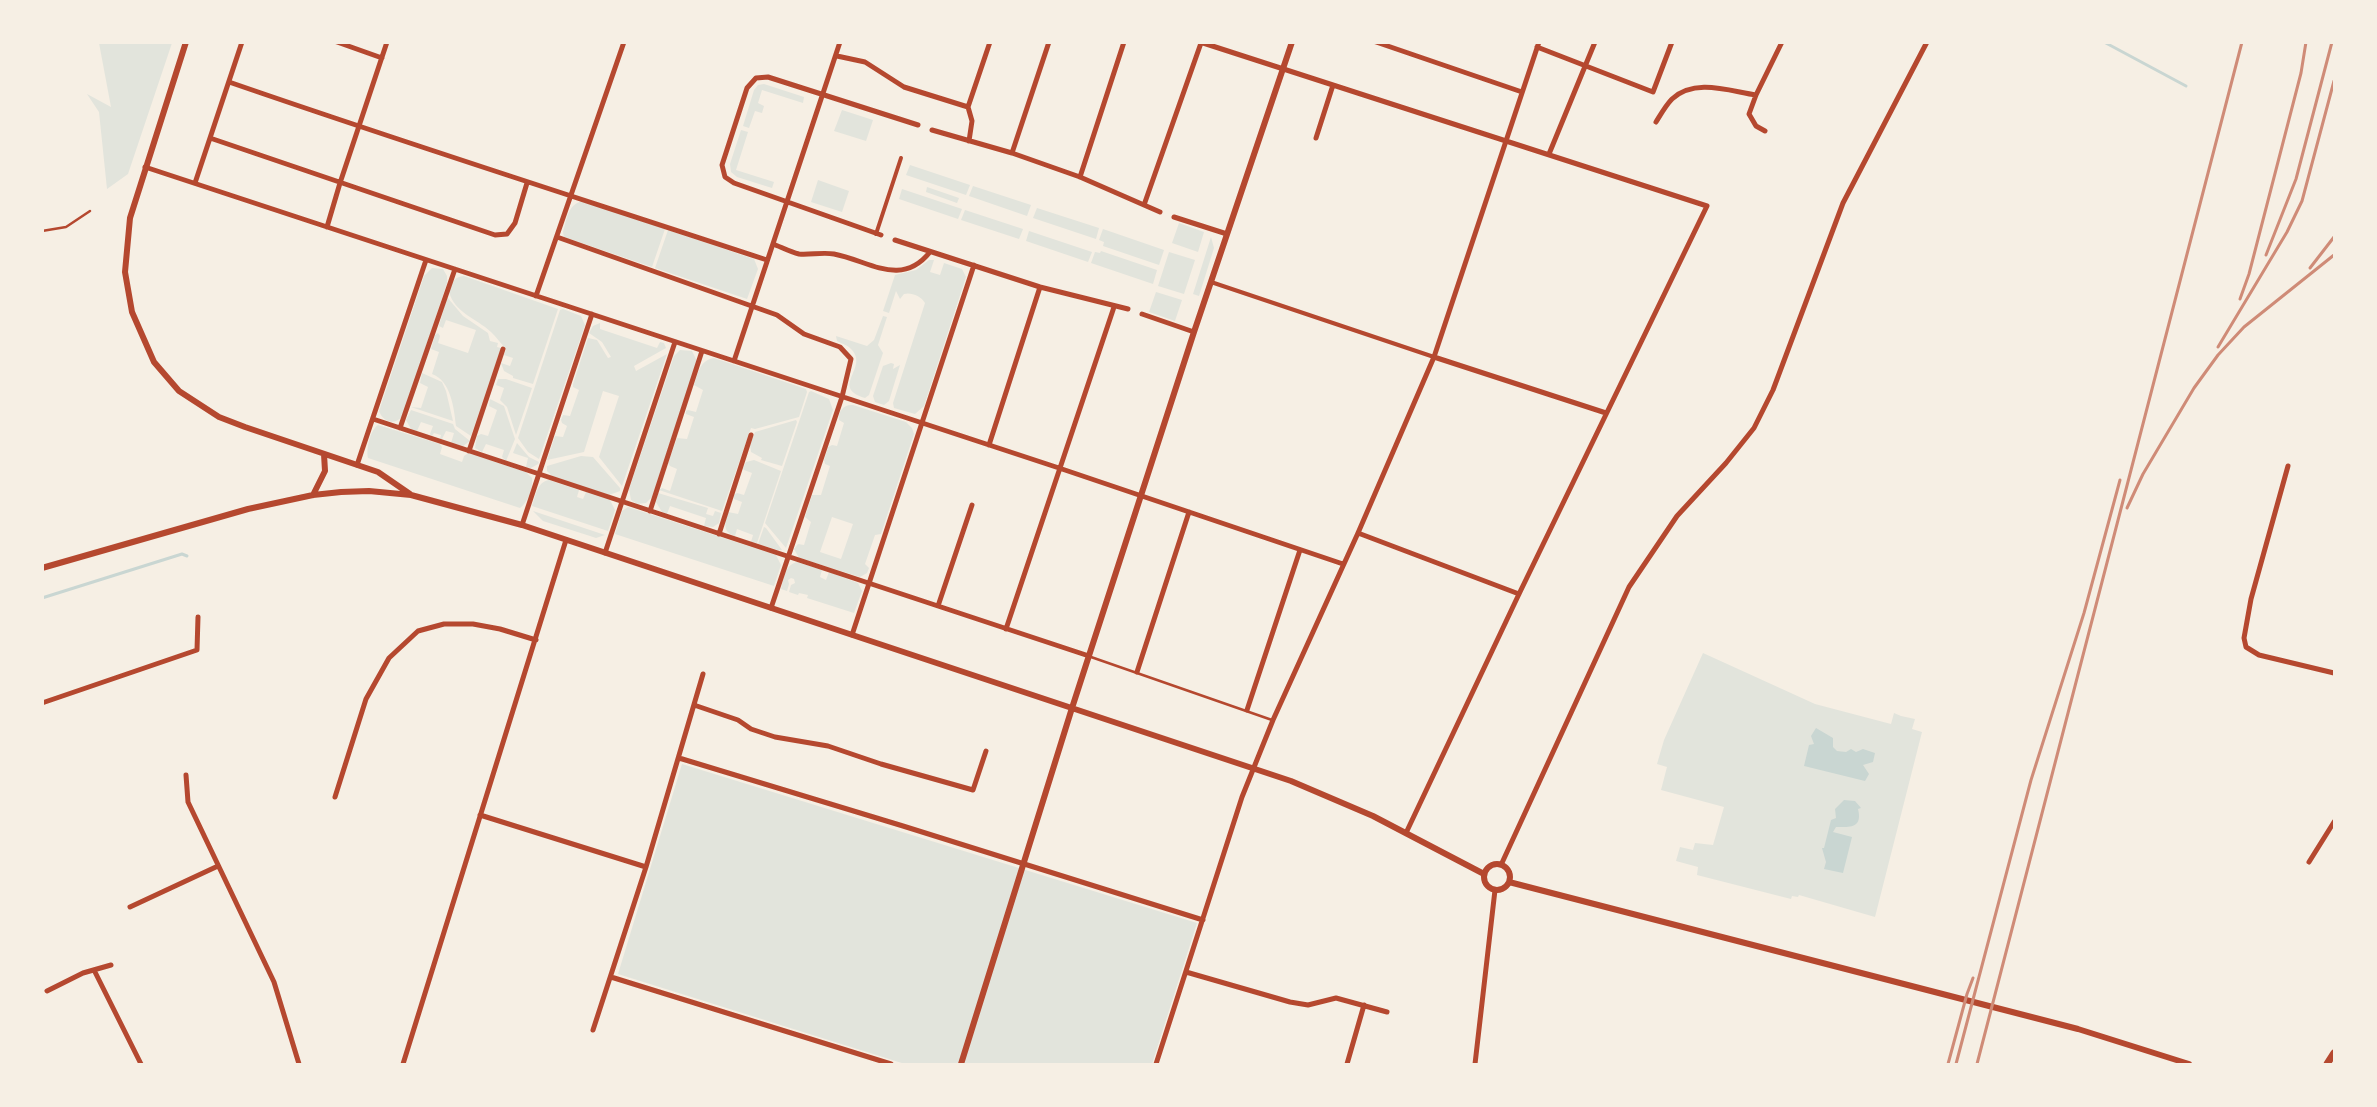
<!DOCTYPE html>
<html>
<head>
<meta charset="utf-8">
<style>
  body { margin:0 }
  #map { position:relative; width:2377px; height:1107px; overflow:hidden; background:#f6efe4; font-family:Poppins,sans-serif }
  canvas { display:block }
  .frame { position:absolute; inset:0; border:44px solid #f6efe4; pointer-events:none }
</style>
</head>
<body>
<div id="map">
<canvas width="2377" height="1107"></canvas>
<div class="frame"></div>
</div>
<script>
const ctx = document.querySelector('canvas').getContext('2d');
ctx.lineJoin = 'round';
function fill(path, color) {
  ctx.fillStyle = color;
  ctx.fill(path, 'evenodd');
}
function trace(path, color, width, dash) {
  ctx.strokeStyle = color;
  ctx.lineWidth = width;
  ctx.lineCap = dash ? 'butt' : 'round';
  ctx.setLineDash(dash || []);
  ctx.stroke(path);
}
fill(new Path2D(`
  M 99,43 L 172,43 L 128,174 L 107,189 L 99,112 L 87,94 L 111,107 Z
  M 764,84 L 804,97 L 803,103 L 762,90 L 758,103 L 764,106 L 762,113 L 755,111 L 749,128 L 743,126 L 754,90 L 758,85 Z
  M 842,110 L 873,120 L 866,141 L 834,131 Z
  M 741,130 L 748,132 L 736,170 L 774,182 L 772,188 L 737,177 L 731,172 L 730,164 Z
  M 910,165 L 970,185 L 966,195 L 906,175 Z
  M 818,180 L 849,191 L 842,212 L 811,202 Z
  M 973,186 L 1031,205 L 1027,216 L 969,196 Z
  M 927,187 L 959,198 L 957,203 L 926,192 Z
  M 902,189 L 962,209 L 958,219 L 899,199 Z
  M 585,201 L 665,229 L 652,267 L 564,237 L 563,232 C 567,219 568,202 585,201 Z
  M 1037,208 L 1099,228 L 1096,239 L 1033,218 Z
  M 965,210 L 1023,229 L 1019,239 L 961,220 Z
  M 1179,223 L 1204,232 L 1198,252 L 1172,243 Z
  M 1103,229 L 1164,250 L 1159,265 L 1103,246 L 1104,242 L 1099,240 Z
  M 668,230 L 754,259 L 758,269 L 747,299 L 655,268 Z
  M 1029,231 L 1092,252 L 1088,262 L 1026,241 Z
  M 1211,237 L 1214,248 L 1199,296 L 1193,294 Z
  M 1101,251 L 1157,270 L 1153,284 L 1091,263 L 1095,252 L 1100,253 Z
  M 1169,252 L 1195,260 L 1184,294 L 1158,286 Z
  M 929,260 L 934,260 L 930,272 L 940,275 L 944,263 L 962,269 L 966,277 L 924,406 L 915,414 L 894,408 L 893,403 L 925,303 C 921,296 911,292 904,294 L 900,299 L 896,291 L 889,313 L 883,311 L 895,275 L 916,270 Z
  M 432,268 L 443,269 L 447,276 L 447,283 L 403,416 C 394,426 383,422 379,411 L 424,276 Z
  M 464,276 L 558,309 L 533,384 L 513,378 L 513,376 L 504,371 L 501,363 L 510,366 L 513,358 L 504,355 L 506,350 C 502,344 496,337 491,332 C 476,318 455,313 449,292 C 452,282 454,277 464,276 Z
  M 1156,292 L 1182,300 L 1175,321 L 1149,312 Z
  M 447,297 L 463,316 L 488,333 L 490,341 L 498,343 L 497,347 L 501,348 L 471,436 L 456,426 C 454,408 451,381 432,374 L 439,352 L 431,349 L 435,335 L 438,333 L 440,336 L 438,343 L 468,353 L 476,330 L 446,320 L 443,328 L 439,326 Z
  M 563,309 L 581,316 L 585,325 L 539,459 L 528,452 L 518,438 L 560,310 Z
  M 883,316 L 887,317 L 878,345 L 883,353 L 869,395 L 865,398 C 829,387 870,368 851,349 C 848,345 842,344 837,341 L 836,336 L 867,346 L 874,340 Z
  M 600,323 L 600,329 L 657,348 L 660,342 L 664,343 L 666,348 L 634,366 L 636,371 L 667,354 L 622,486 L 599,457 L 619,396 L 603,391 L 584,452 L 547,460 L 555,436 L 563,437 L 567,426 L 562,423 L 561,420 L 563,415 L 570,416 L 579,390 L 573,387 L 573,384 L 588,338 L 597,340 L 608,358 L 611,357 L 602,342 L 589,333 L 593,326 Z
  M 680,350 L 692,351 L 697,361 L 652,497 L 646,503 L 637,504 L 631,500 L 629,489 L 674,356 Z
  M 714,358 L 806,389 L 807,392 L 799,417 L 755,429 L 751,428 L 722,511 L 659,490 L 662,488 L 670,491 L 677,469 L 670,466 L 668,463 L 677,438 L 687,439 L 694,417 L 686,414 L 686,411 L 688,410 L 696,412 L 703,390 L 694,385 C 698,373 700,360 714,358 Z
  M 891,363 L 894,364 L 893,369 L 900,365 L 889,401 L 884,405 L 875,402 L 873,396 L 883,366 Z
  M 422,373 L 442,382 L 446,391 L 453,421 L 411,407 L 421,408 L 428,387 L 420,383 Z
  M 498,379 L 506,379 L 532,388 L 516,435 L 507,407 L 500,400 L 504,388 L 496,385 Z
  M 811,391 L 829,399 L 833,410 L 786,548 L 765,523 L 809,392 Z
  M 490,399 L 504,406 L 515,439 L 506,461 L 502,457 L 504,450 L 486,444 L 482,452 L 475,448 L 477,436 L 481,434 L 488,436 L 497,410 L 489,406 Z
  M 853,405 L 906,422 L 912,428 L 914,434 L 881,534 L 875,535 L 865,564 L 869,568 L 867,573 L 860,577 L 799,558 L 794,549 L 798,544 L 804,545 L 811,522 L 805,517 L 812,495 L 821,495 L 830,466 L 825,464 L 824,460 L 828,447 L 832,445 L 837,446 L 844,423 L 839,420 C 838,411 844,404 853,405 ZM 832,517 L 853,524 L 841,559 L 820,552 Z
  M 411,410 L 453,424 L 455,429 L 470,441 L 463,446 L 451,443 L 454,433 L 446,431 L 442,439 L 440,439 L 441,435 L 434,433 L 432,436 L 430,434 L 433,426 L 421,422 L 417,431 L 411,429 L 406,420 Z
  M 796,420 L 797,422 L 782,466 L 761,460 L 762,458 L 751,452 L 750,445 L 755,432 Z
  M 378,425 L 440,444 L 442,447 L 440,454 L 462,462 L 464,456 L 468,453 L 526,472 L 532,478 C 533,489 528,502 520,508 L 368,458 C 366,449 370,430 378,425 Z
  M 517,443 L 529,457 L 539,462 L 538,464 L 531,468 L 526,467 L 528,458 L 513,453 Z
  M 581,456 L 593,457 L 620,488 L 620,491 L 609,495 L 552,476 L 547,471 L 547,466 Z
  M 754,460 L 781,471 L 757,543 L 751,542 L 753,535 L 737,529 L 735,536 C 722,532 725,523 728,512 L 738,514 L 742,502 L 734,499 L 734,495 L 737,493 L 744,495 L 752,473 L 744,470 L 743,468 L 746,462 Z
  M 549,480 L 579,490 L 577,497 L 583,499 L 586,492 L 610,500 L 615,510 L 608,531 L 532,506 C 536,495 537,482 549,480 Z
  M 658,493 L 708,508 L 706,514 L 713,516 L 715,511 L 721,513 L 719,523 L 713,527 L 704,526 L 706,518 L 670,506 L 667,514 L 662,512 L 656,502 Z
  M 628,507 L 776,555 L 781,565 L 774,586 L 615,534 L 622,511 Z
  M 533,511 L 605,535 L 596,538 L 590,536 L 543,521 Z
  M 764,527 L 766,528 L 782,550 L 777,550 L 758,544 Z
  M 798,562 L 822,570 L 820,577 L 826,580 L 829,572 L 858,583 L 862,591 L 854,613 L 807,598 L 808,595 L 799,593 L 798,595 L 789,592 L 791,585 L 795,583 L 794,579 L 791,578 L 788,580 L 789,584 L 787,591 L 781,589 C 784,578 785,564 798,562 Z
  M 1703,653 L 1815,704 L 1891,724 L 1894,713 L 1901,716 L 1915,719 L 1912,729 L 1922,732 L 1875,917 L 1799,895 L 1798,897 L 1792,896 L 1791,899 L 1697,875 L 1698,867 L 1676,861 L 1680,847 L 1693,850 L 1695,843 L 1713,845 L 1724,807 L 1661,790 L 1667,767 L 1657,764 L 1664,740 Z
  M 682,764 L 1197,923 L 1152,1064 L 905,1064 L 618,974 Z`), '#e2e4dc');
fill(new Path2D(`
  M 1816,728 L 1833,738 L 1833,747 L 1837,751 L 1846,752 L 1851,749 L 1856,752 L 1863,749 L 1875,753 L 1873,762 L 1863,765 L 1869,774 L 1865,781 L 1804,766 L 1809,745 L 1814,744 L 1811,736 Z
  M 1844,800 L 1855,801 L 1861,808 L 1858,809 C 1863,829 1849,827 1836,827 L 1833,832 L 1852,837 L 1843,873 L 1824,869 L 1826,862 L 1822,848 L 1824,848 L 1831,820 L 1836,818 L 1835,809 Z`), '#c9d6d2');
trace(new Path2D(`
  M 2104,42 L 2186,86
  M 42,598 L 182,554 L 187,556`), '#c9d6d2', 3);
trace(new Path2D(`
  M 42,231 L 66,227 L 90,211
  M 1091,657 L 1272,720`), '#b5482f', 2.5);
trace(new Path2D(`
  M 876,234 L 901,158
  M 1211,282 L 1434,357`), '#b5482f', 4);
trace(new Path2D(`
  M 337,42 L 382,58
  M 1200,42 L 1707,206 L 1519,594 L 1406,833
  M 1376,42 L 1522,92
  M 1537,47 L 1653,92 L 1672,42
  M 837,56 L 865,62 L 904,87 L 968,107
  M 229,82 C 408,144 588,201 767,260
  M 968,107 L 990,42
  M 968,107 L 972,121 L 969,141
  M 1656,122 C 1661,114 1666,105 1672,99 C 1695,78 1729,91 1756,95
  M 932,130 L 1012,153 L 1080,177 L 1160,212
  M 1765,131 L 1756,126 L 1749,114 L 1756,95 L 1782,42
  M 210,138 L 495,235 L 507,234 L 515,223 L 527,183
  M 1316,138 L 1333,85
  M 1012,153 L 1049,42
  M 1549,154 L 1595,42
  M 145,167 L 1059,468 L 1343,564
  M 1080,177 L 1124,42
  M 195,183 L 242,42
  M 1144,205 L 1201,43
  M 1174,217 L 1227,234
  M 327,227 L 340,183 L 387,42
  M 881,235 L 734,183 L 725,177 L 722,165 L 747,88 L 756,78 L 768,77 L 918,125
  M 557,237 L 777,315 L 804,334 L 840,347 L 851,359 L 842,397 L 771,608
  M 895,240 L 1040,287 L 1128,309
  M 773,244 C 781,247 790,252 799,254 C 810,255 823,252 834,254 C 870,261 901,288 930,252
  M 536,296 L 624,42
  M 1142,314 L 1194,332
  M 1434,357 L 1606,413
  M 734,361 L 840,42
  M 373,419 L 1089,656
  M 400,428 L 455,269
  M 989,445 L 1040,287
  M 469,451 L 503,349
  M 357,465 L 426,260
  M 2288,466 L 2251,599 L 2244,638 L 2246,647 L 2259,655 L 2334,673
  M 650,511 L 702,351
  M 522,525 L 592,314
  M 1358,533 L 1519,594
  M 719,534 L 751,435
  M 605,553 L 675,342
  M 938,606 L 972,505
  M 1006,629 L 1114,307
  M 852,635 L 974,265
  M 1137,672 L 1189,512
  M 42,703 L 197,650 L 198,617
  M 694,705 L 738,720 L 751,729 L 775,737 L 828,746 L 881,764 L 973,790 L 986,751
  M 1247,710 L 1300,550
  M 679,758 L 903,826 L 1203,920
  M 186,775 L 188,802 L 274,982 L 299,1064
  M 335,797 L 366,699 L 389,658 L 418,631 L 444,624 L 473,624 L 500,629 L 536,640
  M 480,815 L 646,867
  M 2309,862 L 2334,822
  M 1501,865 L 1629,587 L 1677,516 L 1726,463 L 1754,428 L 1773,390 L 1843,203 L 1927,42
  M 130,907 L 218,866
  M 94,970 L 141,1064
  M 1186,972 L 1290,1002 L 1308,1005 L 1336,998 L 1387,1012
  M 611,977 L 891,1064
  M 47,991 L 83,973 L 111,965
  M 593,1030 L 646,867 L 703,674
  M 403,1064 L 566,540
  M 1156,1064 L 1242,797 L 1273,720 L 1358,533 L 1434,357 L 1539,42
  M 1347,1064 L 1364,1005
  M 1475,1064 L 1495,890`), '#b5482f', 5);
trace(new Path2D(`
  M 186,42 L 130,218 L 125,272 L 132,312 L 154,362 L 179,391 L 219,417 L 245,427 L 378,472 L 410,494
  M 313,495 L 325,471 L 324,454
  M 42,568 L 248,509 L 313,495 L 341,492 L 369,491 L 411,495 L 522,525 L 1291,781 L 1373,816 L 1484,874
  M1484 877a13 13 0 1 1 26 0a13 13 0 1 1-26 0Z
  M 1509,882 L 2078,1029 L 2189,1064
  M 961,1064 L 1072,708 L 1194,332 L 1292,42`), '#b5482f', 6);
trace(new Path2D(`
  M 2327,1064 L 2334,1053`), '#b5482f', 7);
trace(new Path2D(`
  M 2266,255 L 2296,179 L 2332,42
  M 2310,268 L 2334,237
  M 2240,299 L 2249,274 L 2301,73 L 2306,42
  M 2218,347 L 2287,232 L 2302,201 L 2334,81
  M 2127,508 L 2143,474 L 2194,388 L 2218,355 L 2244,327 L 2334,255
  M 1948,1064 L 1967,994 L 1973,978
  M 1956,1064 L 2031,780 L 2084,613 L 2120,480
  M 1977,1064 L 2242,42`), '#cf8b77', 3);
</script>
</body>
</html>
